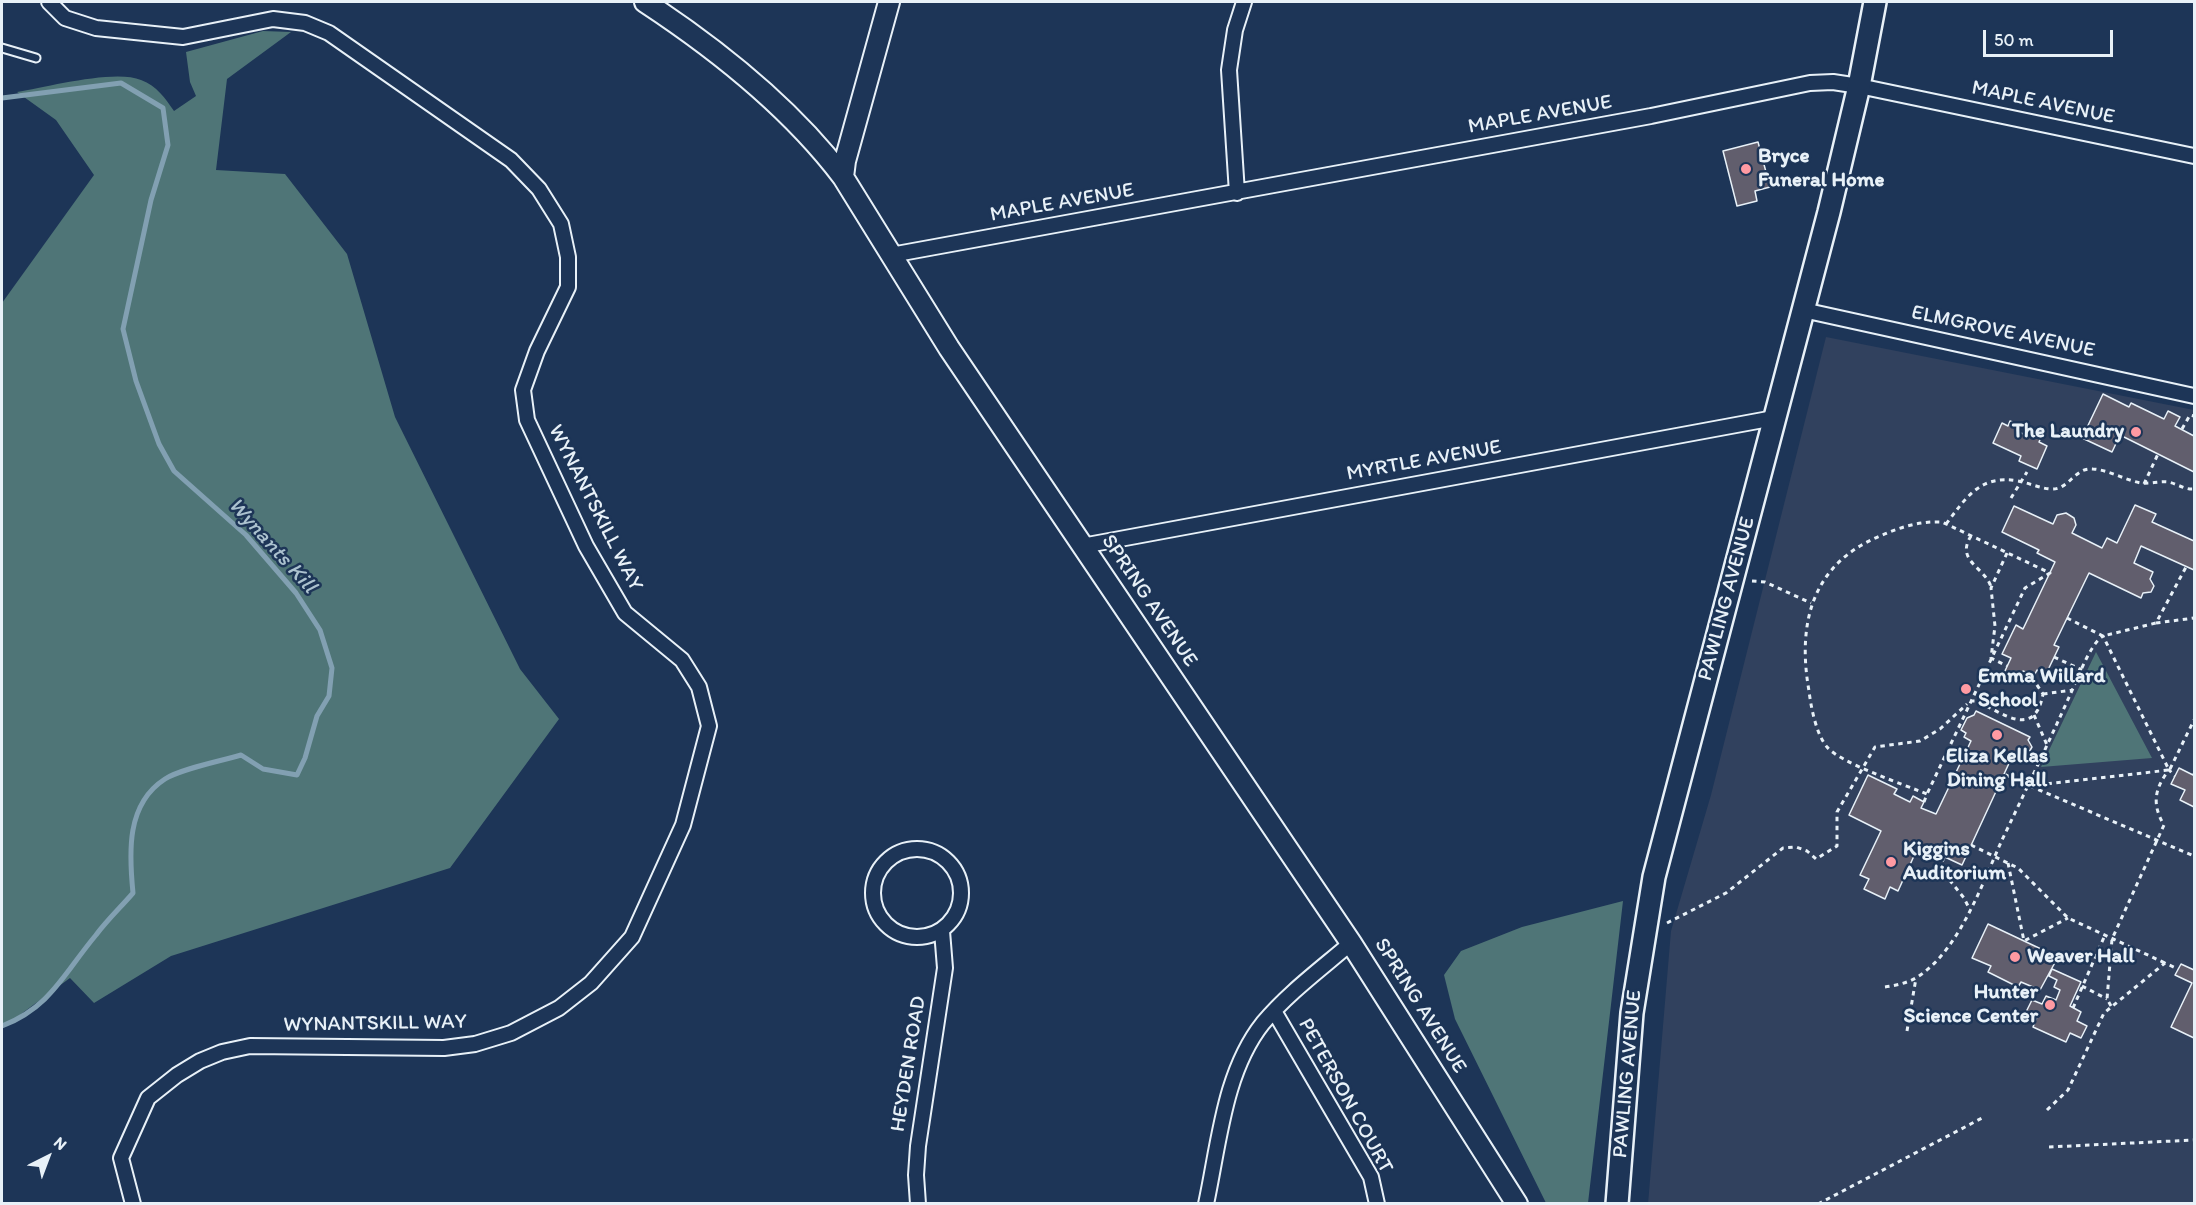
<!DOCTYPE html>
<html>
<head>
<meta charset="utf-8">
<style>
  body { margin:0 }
  #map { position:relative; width:2196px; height:1205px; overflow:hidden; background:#1d3557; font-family:Itim,sans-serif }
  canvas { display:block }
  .frame { position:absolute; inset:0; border:3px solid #e8f1f8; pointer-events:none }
  .north { position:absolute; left:18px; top:1127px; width:60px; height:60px; -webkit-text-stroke:4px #1d3557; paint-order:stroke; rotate:42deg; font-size:16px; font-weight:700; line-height:24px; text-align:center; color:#e8f1f8 }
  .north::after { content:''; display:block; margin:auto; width:21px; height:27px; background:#e8f1f8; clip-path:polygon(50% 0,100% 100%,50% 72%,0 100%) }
  .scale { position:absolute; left:1983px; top:30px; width:130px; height:27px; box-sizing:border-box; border:3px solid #e8f1f8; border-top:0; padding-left:8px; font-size:18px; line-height:21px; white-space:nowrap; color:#e8f1f8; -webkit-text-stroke:4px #1d3557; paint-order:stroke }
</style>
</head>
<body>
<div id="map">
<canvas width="2196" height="1205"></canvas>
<div class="frame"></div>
<div class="north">N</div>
<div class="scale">50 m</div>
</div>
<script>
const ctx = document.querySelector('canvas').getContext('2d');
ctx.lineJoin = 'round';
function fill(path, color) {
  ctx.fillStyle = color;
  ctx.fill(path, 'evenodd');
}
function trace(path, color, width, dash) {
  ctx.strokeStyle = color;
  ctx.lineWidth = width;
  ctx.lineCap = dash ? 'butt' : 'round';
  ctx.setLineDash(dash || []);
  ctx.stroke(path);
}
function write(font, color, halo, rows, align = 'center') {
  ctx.font = font + ' Itim,sans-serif';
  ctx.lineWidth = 5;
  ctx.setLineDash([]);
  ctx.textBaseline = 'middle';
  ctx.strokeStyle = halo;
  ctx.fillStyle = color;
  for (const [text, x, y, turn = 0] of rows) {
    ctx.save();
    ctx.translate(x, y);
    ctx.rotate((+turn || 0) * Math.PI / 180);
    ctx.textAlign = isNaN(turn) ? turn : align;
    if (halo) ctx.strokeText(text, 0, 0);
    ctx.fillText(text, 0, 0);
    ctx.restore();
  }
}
fill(new Path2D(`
  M 1826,337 L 2194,410 L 2194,1203 L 1648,1204 L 1671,931 L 1711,795 Z`), '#31415e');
fill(new Path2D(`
  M 263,31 L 291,32 L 227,79 L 216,170 L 285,174 L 347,254 L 395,417 L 520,669 L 559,719 L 450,868 L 171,956 L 94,1003 L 70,978 L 2,1028 L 2,303 L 94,175 L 56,120 L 17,92 C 47,87 115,69 141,80 C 157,86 165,98 174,111 L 196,96 L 190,82 L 186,52 Z
  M 2096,652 L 2152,758 L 2041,767 Z
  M 1623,901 L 1588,1203 L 1546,1203 L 1455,1019 L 1444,975 L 1461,951 L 1522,927 Z`), '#4f7577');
trace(new Path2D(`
  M 2,98 L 121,83 L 163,108 L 168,145 L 151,200 L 123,329 L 136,381 L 159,444 L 174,471 L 246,535 L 296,593 L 320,630 L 332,668 L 329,696 L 317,716 L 305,758 L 297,775 L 263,769 L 241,755 C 221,761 180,769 165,779 C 126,804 129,853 133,893 C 121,907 107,920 96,935 C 64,973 51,1007 2,1026`), '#82a0b2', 5);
const building = new Path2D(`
  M 1758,142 L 1770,187 L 1755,191 L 1757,201 L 1737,206 L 1723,151 Z
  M 2103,394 L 2129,407 L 2131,403 L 2164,419 L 2168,411 L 2180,417 L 2175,426 L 2194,436 L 2194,472 L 2120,435 L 2112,452 L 2082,438 Z
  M 2010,421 L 2022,426 L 2019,432 L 2028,436 L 2031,430 L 2042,435 L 2039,442 L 2047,446 L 2037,469 L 2019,461 L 2021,456 L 1993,443 L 2002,423 L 2008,426 Z
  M 2135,505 L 2156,514 L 2152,522 L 2194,541 L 2194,570 L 2141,546 L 2134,563 L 2153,572 L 2150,579 L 2154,586 L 2151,592 L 2143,593 L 2141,598 L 2089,573 L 2054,645 L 2059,647 L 2046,674 L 2037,670 L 2034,676 L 2023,671 L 2018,680 L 2004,673 L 2011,658 L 2002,654 L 2016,625 L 2023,629 L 2055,562 L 2037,553 L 2039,550 L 2002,532 L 2014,506 L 2053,524 L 2057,515 L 2066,513 L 2074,518 L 2076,525 L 2072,533 L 2102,548 L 2107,538 L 2117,543 Z
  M 1976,711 L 2030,737 L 2028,740 L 2032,747 L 2025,759 L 2018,762 L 2011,759 L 1962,865 L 1919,845 L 1898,891 L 1890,887 L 1885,899 L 1864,889 L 1869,879 L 1860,875 L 1881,831 L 1849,815 L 1868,775 L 1897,789 L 1894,794 L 1910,802 L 1913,796 L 1924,802 L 1921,808 L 1936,814 L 1971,741 L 1964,737 L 1966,733 L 1961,730 L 1967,718 L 1974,715 Z
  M 2179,768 L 2193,775 L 2194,772 L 2194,807 L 2180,800 L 2185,790 L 2171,784 Z
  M 1988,924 L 2058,957 L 2040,990 L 2021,982 L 2018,987 L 1988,972 L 1991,966 L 1972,958 Z
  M 2181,964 L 2194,970 L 2194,1038 L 2171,1027 L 2192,983 L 2175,975 Z
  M 2052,969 L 2081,982 L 2070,1006 L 2081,1012 L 2077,1021 L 2087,1026 L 2081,1038 L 2070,1033 L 2066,1042 L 2033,1027 L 2037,1017 L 2026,1012 L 2032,1000 L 2042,1004 L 2046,996 L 2056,1000 L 2060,990 L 2054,987 L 2057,980 L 2049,976 Z`);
fill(building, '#615e6d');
trace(building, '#e8f1f8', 1.5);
const lane = new Path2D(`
  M 2,48 L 36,58`);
const street = new Path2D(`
  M 49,2 L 65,18 L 96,28 L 183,37 L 273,19 L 305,23 L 329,33 L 511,160 L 539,189 L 561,224 L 568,257 L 568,287 L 537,351 L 523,390 L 527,420 L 586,546 L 625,613 L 682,660 L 699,687 L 709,726 L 683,825 L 632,937 L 591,983 L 559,1008 L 511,1033 L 475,1044 L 444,1048 L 250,1046 L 222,1052 L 200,1061 L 177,1075 L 148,1098 L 121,1158 L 133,1204
  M 1237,193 L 1229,70 L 1235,30 L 1244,2
  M 891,255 L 1651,116 L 1810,83 L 1833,82 L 1859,86 L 2194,156
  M 1803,310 L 2194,396
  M 1082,546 L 1774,418
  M873 893a44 44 0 1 1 88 0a44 44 0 1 1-88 0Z
  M 1274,1011 L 1371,1177 L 1377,1204
  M 918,1204 L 916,1175 L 918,1146 L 945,968 L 942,931
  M 1206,1204 C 1219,1144 1224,1072 1263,1023 C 1288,993 1322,968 1351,943`);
const secondary = new Path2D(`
  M 645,2 C 718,50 790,107 843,177 L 949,348 L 1351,943 L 1517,1204
  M 843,177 L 845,161 L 889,2`);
const primary = new Path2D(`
  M 1617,1204 L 1632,1013 L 1654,877 L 1829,212 L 1859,86 L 1875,2`);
trace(lane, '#e8f1f8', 11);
trace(street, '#e8f1f8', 18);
trace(secondary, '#e8f1f8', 24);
trace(primary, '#e8f1f8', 26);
trace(new Path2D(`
  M 2182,429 L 2190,415 L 2194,416
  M 2144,484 L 2158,454
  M 2011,498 L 2027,472
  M 1946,524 C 1966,498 1980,474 2018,481 C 2029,483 2039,488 2050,489 C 2069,491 2074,467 2093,469 C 2109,470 2125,480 2141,483 C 2150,484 2159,481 2168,482 C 2178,484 2185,490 2194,489
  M 1971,536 C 1955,561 1985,567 1991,587
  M 2007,553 L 1991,588 L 1995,626 L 1991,658 L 2007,666
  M 1752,581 L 1765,582 L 1811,603
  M 2067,618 L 2103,636 L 2156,623 L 2186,567
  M 2156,623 L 2194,618
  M 2054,657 L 2082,670
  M 2043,694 L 2073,690
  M 1970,701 L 1977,701 C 2003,714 2035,739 2043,694 L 2033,679 L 2021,673
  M 2034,715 L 2047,745
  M 1948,749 L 1963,756
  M 2170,769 L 2194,720
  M 2030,786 L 2194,856
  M 1924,802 L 1927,794 C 1905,785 1840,763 1827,747 C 1816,734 1811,707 1809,691 C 1797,623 1812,564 1880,536 C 1900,527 1920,521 1942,522 L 2050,573 L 2025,588 L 1927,794
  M 1971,845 L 2018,868 L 2068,918 L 2165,963
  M 1944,857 L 1940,868 L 1964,898 L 1970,910
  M 2008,863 L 2024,941 L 2068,918
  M 1667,923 L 1726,893 L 1783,848 L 1796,847 L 1807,851 L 1816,859 L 1837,846 L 1837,812 L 1875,747 L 1920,741 L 1940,729 L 1967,704
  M 2082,986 L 2107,999
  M 1885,987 C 1899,985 1912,982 1923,973 C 1961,945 1983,882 2002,840 C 2025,792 2048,744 2070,695 C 2077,680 2090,644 2103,636 L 2169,770 L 2028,786 L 2004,774
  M 2111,1006 L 2107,999 L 2112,939 L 2164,825 C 2152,805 2154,789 2169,770 L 2175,776
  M 2073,1008 L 2105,935
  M 1907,1031 L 1916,978
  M 2047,1110 L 2068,1090 L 2104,1013 L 2165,963 L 2178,969
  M 2049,1147 L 2194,1140
  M 1818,1204 L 1984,1117`), '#e8f1f8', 3, [4.5, 4.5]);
trace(lane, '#1d3557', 7);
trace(street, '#1d3557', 14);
trace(secondary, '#1d3557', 20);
trace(primary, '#1d3557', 21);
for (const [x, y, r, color] of [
  [1746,169,6,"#ff9aa2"],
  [2136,432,6,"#ff9aa2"],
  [1966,689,6,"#ff9aa2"],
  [1997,735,6,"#ff9aa2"],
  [1891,862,6,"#ff9aa2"],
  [2015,957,6,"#ff9aa2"],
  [2050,1005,6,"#ff9aa2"]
]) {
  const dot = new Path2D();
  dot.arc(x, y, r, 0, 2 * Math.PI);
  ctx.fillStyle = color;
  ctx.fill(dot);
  trace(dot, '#1d3557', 2);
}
write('21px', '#e8f1f8', '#1d3557', [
  ["MAPLE AVENUE",2043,103,12],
  ["MAPLE AVENUE",1540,115,-10],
  ["MAPLE AVENUE",1062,203,-10],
  ["ELMGROVE AVENUE",2003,332,12],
  ["MYRTLE AVENUE",1424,461,-10],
  ["WYNANTSKILL WAY",595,508,63],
  ["PAWLING AVENUE",1727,599,-75],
  ["SPRING AVENUE",1149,601,56],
  ["SPRING AVENUE",1420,1006,58],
  ["WYNANTSKILL WAY",375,1024,-1],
  ["HEYDEN ROAD",909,1064,-81],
  ["PAWLING AVENUE",1628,1074,-85],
  ["PETERSON COURT",1345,1096,61]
]);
write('bold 21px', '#e8f1f8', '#1d3557', [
  ["Bryce",1758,157],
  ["Funeral Home",1758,181],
  ["The Laundry",2124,432,"right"],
  ["Emma Willard",1978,677],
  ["School",1978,701],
  ["Eliza Kellas",1997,757,"center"],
  ["Dining Hall",1997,781,"center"],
  ["Kiggins",1903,850],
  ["Auditorium",1903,874],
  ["Weaver Hall",2027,957],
  ["Hunter",2038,993,"right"],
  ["Science Center",2038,1017,"right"]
], 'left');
write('italic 22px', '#acc2cf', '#1d3557', [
  ["Wynants Kill",272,546,48]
]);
</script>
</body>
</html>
